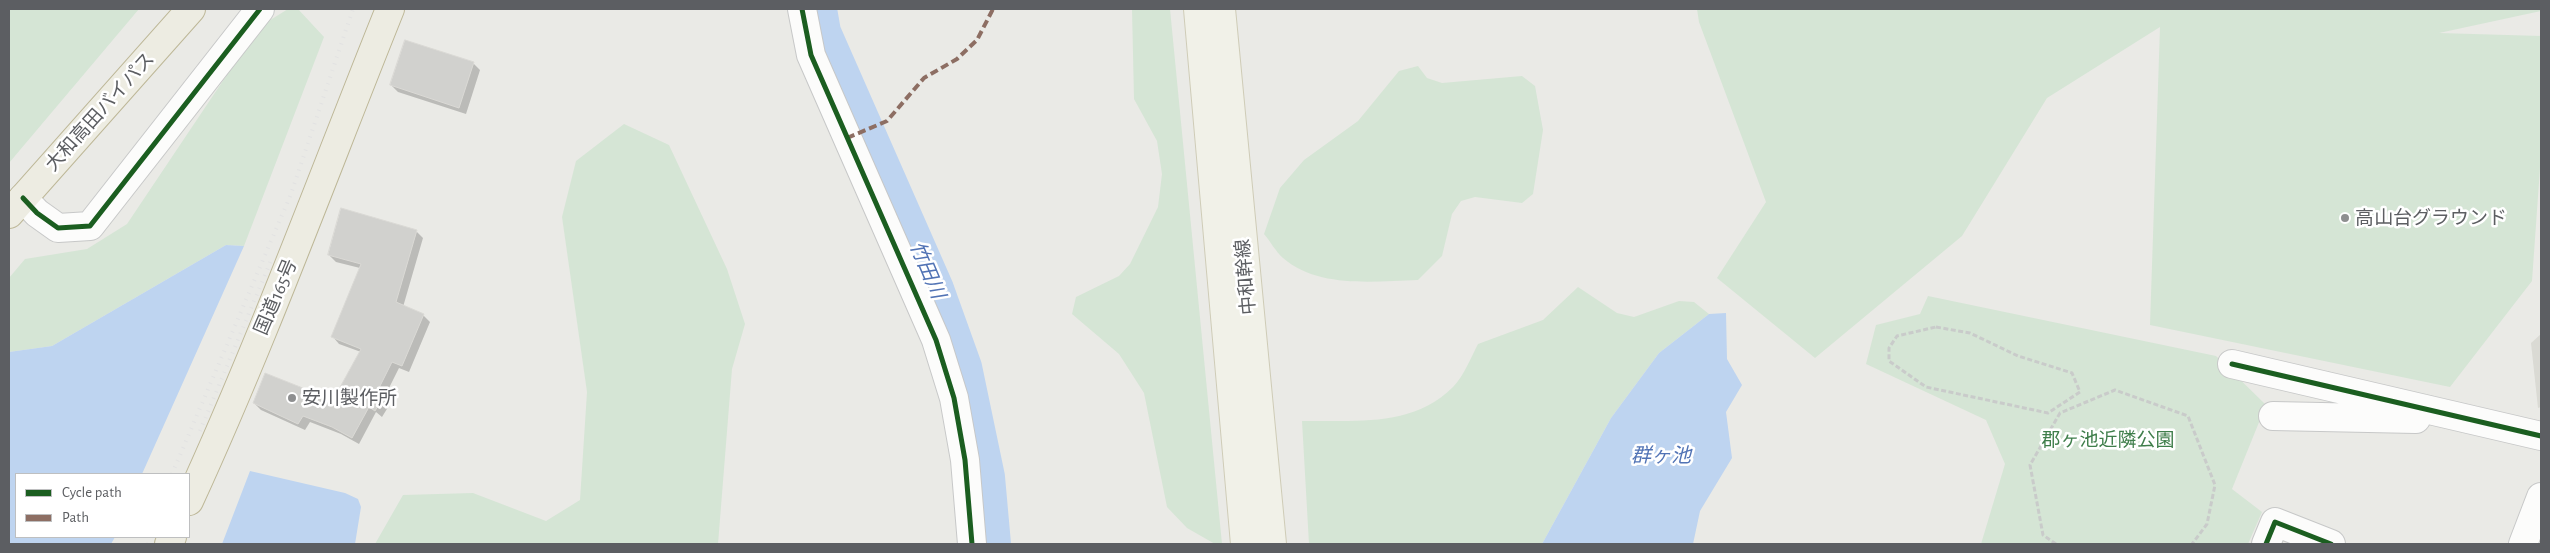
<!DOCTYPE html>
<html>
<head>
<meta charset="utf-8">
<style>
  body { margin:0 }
  #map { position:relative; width:2550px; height:553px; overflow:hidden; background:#eaeae6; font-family:"Alegreya Sans",sans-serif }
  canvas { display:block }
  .frame { position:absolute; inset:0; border:10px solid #5c5e62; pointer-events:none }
  .legend { position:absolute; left:15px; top:473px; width:175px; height:65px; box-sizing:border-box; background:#fff; border:1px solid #bebfc0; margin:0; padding:6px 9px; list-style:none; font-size:15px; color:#5c5e62 }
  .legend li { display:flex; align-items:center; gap:10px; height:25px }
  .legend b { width:25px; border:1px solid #bebfc0 }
</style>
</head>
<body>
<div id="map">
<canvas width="2550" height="553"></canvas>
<div class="frame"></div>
<ul class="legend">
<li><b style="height:6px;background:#1b5e20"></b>Cycle path</li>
<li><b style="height:6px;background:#8d6e63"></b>Path</li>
</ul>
</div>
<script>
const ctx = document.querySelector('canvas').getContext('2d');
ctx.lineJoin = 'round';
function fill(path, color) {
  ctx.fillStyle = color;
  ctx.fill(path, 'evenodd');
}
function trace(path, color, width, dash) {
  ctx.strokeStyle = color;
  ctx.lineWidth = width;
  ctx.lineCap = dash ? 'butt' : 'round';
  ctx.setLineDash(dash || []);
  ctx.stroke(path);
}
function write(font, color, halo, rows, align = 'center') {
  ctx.font = font + ' "Alegreya Sans","Noto Sans JP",sans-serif';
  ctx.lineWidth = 5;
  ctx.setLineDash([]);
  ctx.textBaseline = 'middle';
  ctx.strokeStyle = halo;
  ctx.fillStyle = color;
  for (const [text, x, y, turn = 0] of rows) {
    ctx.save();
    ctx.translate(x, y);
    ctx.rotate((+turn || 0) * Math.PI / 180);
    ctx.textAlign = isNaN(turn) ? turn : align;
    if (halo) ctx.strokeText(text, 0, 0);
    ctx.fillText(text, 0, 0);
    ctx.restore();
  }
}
fill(new Path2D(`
  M 2541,334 L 2541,407 L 2538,408 L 2531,343 Z`), '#dadad4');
fill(new Path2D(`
  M 9,9 L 139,9 L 9,163 Z
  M 288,9 L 298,9 L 324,37 L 244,246 L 226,245 L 52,346 L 9,352 L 9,278 L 25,259 L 87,249 L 127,224 L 259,27 Z
  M 1132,9 L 1170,9 L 1222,544 L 1215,544 L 1187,528 L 1167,507 L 1144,393 L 1119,354 L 1072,314 L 1076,297 L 1119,276 L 1130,264 L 1158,207 L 1162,174 L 1157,141 L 1134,99 Z
  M 1697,9 L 2541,9 L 2541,11 L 2439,33 L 2541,36 L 2541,154 L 2532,281 L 2450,387 L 2150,325 L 2160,27 L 2047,98 L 1962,236 L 1815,358 L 1717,278 L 1766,202 L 1699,22 Z
  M 1418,66 L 1427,78 L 1442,83 L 1522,76 L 1535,86 L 1543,130 L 1533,194 L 1522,203 L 1475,197 L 1461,201 L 1452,214 L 1442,256 L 1418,280 C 1375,281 1319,289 1283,258 C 1276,252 1270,241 1264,234 L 1280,188 L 1304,160 L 1358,121 L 1399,71 Z
  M 624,124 L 669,145 L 727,269 L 745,324 L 732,369 L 718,544 L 375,544 L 403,495 L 473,493 L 546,521 L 580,500 L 587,392 L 562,217 L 576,161 Z
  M 1578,287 L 1617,313 L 1634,317 L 1679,301 L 1694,302 L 1709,314 L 1659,353 L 1611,418 L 1542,544 L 1309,544 L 1302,421 C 1355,420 1412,428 1453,387 C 1464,376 1471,357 1478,344 L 1543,320 Z
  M 1928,296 L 2216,356 L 2266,405 L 2232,489 L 2262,512 L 2248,544 L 1981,544 L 2005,464 L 1986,420 L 1866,364 L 1876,325 L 1920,314 Z`), '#d5e5d5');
fill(new Path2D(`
  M 226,245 L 244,246 L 142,474 L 16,474 L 16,537 L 115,537 L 111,544 L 9,544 L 9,352 L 52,346 Z
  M 1726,313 L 1727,359 L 1742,385 L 1726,412 L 1732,458 L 1700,511 L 1693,544 L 1542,544 L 1611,418 L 1659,353 L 1709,314 Z
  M 250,471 L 345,493 L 358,499 L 361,507 L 355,544 L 222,544 Z`), '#bed4f0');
fill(new Path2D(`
  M 473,63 L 480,70 L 466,114 L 398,92 L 391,85 Z
  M 416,231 L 423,238 L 403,307 L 423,315 L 430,322 L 409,372 L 399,368 L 384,398 L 390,404 L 382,417 L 376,412 L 359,444 L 341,434 L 310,422 L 305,430 L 261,410 L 254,403 L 333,401 L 361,352 L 339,344 L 333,337 L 360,268 L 336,262 L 329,255 Z`), '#0003');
trace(new Path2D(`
  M 819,9 L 823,32 L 936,289 L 964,367 L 987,477 L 993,544`), '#bed4f0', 36);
const building = new Path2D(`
  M 405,40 L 474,62 L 459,108 L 390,85 Z
  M 341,208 L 417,230 L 396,302 L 424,314 L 402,366 L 392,362 L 377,392 L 384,396 L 375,411 L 369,407 L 352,438 L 332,427 L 303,416 L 298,424 L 253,403 L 265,373 L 333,400 L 361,349 L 331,337 L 361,264 L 328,255 Z`);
fill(building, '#d1d1ce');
trace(building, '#dad9d5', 1);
const minor = new Path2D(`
  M 802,9 L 811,55 L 936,340 L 954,398 L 965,460 L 972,544
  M 23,198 L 37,213 L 58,228 L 90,226 L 260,9
  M 2232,364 L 2541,436
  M 2273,416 L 2416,419
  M 2266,544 L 2275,522 L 2331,544
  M 2523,544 L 2541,497`);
const major = new Path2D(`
  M 1198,9 L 1245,544
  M 1221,9 L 1272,544`);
const highway = new Path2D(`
  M 9,214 L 191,9
  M 189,501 C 263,340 324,173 390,9
  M 169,544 L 172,537`);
trace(minor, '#c7c8c8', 30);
trace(major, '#cfccb7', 30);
trace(highway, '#bdb797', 30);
trace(new Path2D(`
  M 1936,327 L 1970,333 L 2018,356 L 2072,373 L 2080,392 L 2048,413 L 1926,387 L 1889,361 L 1889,348 L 1897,336 Z
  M 2056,544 L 2043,535 L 2030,465 L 2060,413 L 2115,390 L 2188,416 L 2215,485 L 2207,524 L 2192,544`), '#c9cbca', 3, [5, 2.5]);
trace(minor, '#fcfcfb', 28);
trace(major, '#f1f1e8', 28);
trace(highway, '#edece2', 28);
trace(new Path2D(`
  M 200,431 L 272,258
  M 172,474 L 291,194 L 353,9
  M 148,544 L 151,537`), '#e2e2e2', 4, [1, 6]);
trace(new Path2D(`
  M 847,138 L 887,121 L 924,78 L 957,59 L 977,40 L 993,9`), '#8d6e63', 4, [8, 4]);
trace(new Path2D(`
  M 802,9 L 811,55 L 936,340 L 954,398 L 965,460 L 972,544
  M 23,198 L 37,213 L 58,228 L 90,226 L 260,9
  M 2232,364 L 2541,436
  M 2266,544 L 2275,522 L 2331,544`), '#1b5e20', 5);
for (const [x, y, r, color] of [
  [2345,218,5,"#8e8f90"],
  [292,398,5,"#8e8f90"]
]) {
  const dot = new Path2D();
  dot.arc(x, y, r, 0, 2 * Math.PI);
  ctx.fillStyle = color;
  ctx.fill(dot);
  trace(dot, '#fff', 2);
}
write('19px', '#5c5e62', '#fff', [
  ["大和高田バイパス",100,112,-48],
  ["中和幹線",1246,277,-95],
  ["国道165号",276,297,-67]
]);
write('19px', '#5c5e62', '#fff', [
  ["高山台グラウンド",2355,218],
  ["安川製作所",302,398]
], 'left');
write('19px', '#3f7e4b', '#fff', [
  ["郡ヶ池近隣公園",2108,440]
]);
write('italic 20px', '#5173b5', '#fff', [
  ["竹田川",927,270,67],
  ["群ヶ池",1661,456]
]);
</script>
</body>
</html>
